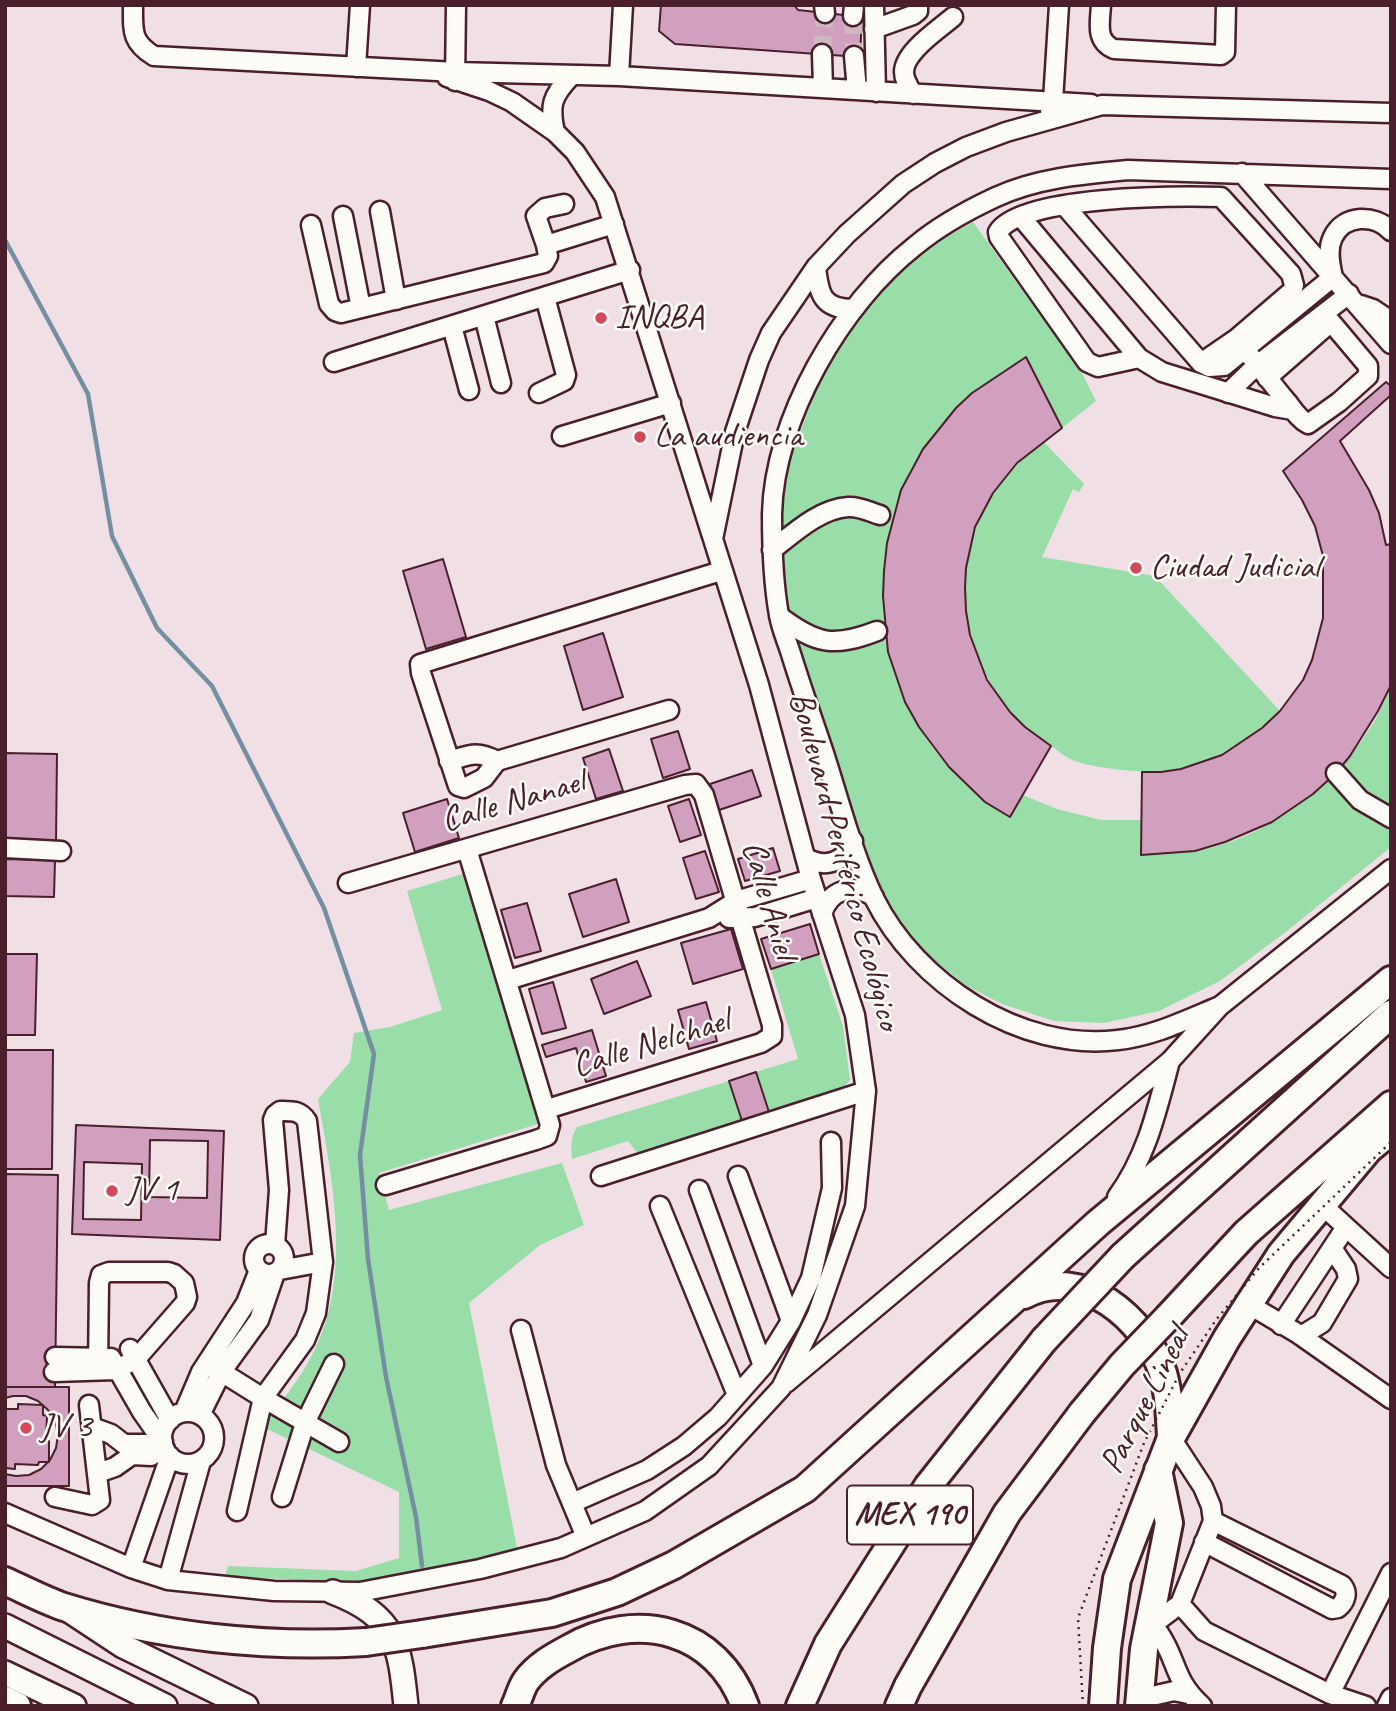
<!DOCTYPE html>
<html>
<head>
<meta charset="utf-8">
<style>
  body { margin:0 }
  #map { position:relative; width:1396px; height:1711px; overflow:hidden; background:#f0e0e6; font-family:Caveat,sans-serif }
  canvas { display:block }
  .frame { position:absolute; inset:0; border:7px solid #4a1f2b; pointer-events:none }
</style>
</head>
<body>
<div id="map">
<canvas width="1396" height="1711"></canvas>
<div class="frame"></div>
</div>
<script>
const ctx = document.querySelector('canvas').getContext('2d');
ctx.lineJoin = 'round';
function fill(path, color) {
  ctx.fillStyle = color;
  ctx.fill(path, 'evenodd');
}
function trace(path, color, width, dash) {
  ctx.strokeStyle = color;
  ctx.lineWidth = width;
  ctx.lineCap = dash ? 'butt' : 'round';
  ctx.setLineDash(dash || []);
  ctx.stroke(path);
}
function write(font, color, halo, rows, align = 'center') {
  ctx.font = font + ' Caveat,sans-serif';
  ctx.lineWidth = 5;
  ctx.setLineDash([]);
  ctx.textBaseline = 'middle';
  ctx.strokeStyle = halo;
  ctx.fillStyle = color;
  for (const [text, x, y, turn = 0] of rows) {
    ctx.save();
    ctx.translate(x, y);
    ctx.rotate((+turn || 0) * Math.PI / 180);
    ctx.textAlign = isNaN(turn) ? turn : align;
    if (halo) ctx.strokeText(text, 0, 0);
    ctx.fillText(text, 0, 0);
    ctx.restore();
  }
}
fill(new Path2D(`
  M 973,222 L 1082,373 L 1096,401 L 1062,428 L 1025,357 C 983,386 953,405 923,449 C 897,487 885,534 884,580 C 881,679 924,766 1010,817 L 1023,795 L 1057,809 L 1101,820 L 1142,820 L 1141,854 C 1159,853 1178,854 1195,851 C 1279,837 1363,765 1391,685 L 1391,847 L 1287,931 L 1220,981 L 1159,1011 L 1104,1023 L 1054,1021 L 1002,1004 L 967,986 L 921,950 L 881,896 L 833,768 L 792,638 L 779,571 L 780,519 L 791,457 L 820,379 L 862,308 L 910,263 L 948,236 Z
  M 1044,442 L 1084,484 L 1079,492 L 1073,489 L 1042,557 L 1155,576 L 1280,711 C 1233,757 1188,777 1122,770 C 1106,768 1089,766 1075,761 C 1065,758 1056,749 1048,744 C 967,691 940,578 992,495 C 1005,473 1024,458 1044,442 Z
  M 466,873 L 541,1123 L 379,1173 L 389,1210 L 562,1163 L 584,1225 L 540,1245 L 469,1303 L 518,1553 L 363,1583 L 225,1576 L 228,1566 L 356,1571 L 399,1558 L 399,1492 L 263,1427 C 278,1405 296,1384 309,1361 C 354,1282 333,1184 318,1099 L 350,1062 L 354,1033 L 390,1027 L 442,1010 L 407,891 Z
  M 819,954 L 843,1026 L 850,1080 L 843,1089 L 769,1112 L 756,1072 L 798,1059 L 771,969 Z
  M 729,1081 L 742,1121 L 639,1155 L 628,1141 L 572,1159 C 571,1146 570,1138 577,1127 Z`), '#99dda9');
trace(new Path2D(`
  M 5,240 L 88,394 L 112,536 L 157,628 L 212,686 L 324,908 L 374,1054 L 360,1155 L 368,1259 L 386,1377 L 416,1517 L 422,1566`), '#738fa1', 4.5);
const building = new Path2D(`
  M 661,5 L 794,5 L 798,10 L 862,17 L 860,57 L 675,44 L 659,31 Z
  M 1026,357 L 1062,428 L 1017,463 L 993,493 L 975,527 L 966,568 L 965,587 L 966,611 L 970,635 L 987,680 L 1010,712 L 1025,727 L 1051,746 L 1010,817 L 985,802 L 949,767 L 919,727 L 905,702 L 888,652 L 883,596 L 884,571 L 887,543 L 901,490 L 923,449 L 956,408 L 972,393 Z
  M 1386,382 L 1391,386 L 1391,395 L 1340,441 L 1369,490 L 1379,513 L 1386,545 L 1391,544 L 1391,685 L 1378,711 L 1350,756 L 1336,773 L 1313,794 L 1272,822 L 1225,842 L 1195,851 L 1141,855 L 1142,772 L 1161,772 L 1181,769 L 1222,755 L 1262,728 L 1280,711 L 1303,680 L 1312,660 L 1323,618 L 1323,556 L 1315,526 L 1302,500 L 1283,471 Z
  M 443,559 L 466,637 L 426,649 L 403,571 Z
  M 603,633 L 623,697 L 583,710 L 564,646 Z
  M 678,731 L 690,769 L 663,778 L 651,739 Z
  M 609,749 L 623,791 L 596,799 L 583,758 Z
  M 5,753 L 57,754 L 56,842 L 5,841 Z
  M 752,770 L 761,796 L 719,810 L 710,784 Z
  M 447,799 L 459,838 L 415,852 L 403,813 Z
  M 689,799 L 701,835 L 680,842 L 668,806 Z
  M 773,848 L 780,871 L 745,881 L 738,859 Z
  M 705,851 L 719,892 L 696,899 L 683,858 Z
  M 5,859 L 55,860 L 54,897 L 5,896 Z
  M 616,879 L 629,922 L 583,937 L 569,894 Z
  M 527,903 L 541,951 L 515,958 L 501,910 Z
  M 810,924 L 819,954 L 771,969 L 761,939 Z
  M 731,929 L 743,969 L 693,984 L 681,943 Z
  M 5,954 L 37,954 L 35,1035 L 5,1035 Z
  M 637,961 L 651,996 L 604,1014 L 591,979 Z
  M 553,982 L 566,1028 L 542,1034 L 529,989 Z
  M 706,1002 L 717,1041 L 689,1049 L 678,1010 Z
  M 592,1030 L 606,1076 L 586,1082 L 576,1048 L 546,1057 L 542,1045 Z
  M 5,1050 L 53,1050 L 52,1169 L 5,1169 Z
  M 756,1072 L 769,1112 L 742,1121 L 729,1081 Z
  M 76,1125 L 224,1131 L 220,1240 L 72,1234 Z
  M 150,1140 L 208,1141 L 207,1198 L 149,1197 Z
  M 84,1162 L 142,1164 L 141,1220 L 83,1219 Z
  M 5,1174 L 58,1175 L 55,1387 L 5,1387 Z
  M 5,1387 L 69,1387 L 69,1486 L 5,1486 Z
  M 13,1396 L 26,1396 L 38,1401 L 48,1410 L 55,1421 L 58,1435 L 56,1448 L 50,1460 L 41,1469 L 29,1475 L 16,1476 L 5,1474 L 5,1398 Z
  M 18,1404 L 43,1405 L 43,1415 L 47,1416 L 46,1440 L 49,1441 L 49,1462 L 39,1462 L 38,1465 L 15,1464 L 15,1469 L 5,1468 L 5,1409 L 18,1409 Z`);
fill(building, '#d1a0be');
trace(building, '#4a1f2b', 2);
trace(new Path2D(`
  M 853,16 L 854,56
  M 822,54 L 825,13`), '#cfb9c1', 18, [18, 9]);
const minor = new Path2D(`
  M 133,5 C 133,31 131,42 154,56 L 456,72 L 619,76 L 1091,104
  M 824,5 L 825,13
  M 874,5 L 876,92
  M 1101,5 C 1100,23 1095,41 1114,49 L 1221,55 L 1225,52 L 1226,5
  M 853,16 L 854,5
  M 874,29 L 913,15 L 918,11 L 918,5
  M 822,54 L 823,88
  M 854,56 L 857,90
  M 356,67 L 360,5
  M 619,76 L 623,5
  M 447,77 L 489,91 L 512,102 L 555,132 L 575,152 L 605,197 L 712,536
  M 455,81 L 456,5
  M 913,94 C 909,87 904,80 904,72 C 904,52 938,30 953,17
  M 1050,110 L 1053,101 L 1059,5
  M 555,132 C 549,105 552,96 571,76
  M 1242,173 L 1391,344
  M 1064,205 L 1201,363 L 1209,367 L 1224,366 L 1333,277 C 1330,264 1327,249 1333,237 C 1344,214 1375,214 1391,231
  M 380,211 L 396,300
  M 343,216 L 361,308
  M 1021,217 L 1139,358 L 1162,372 L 1275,407 L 1293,410
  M 311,225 L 329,304 L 335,311 L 341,313 L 544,263 L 548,256 L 546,245 L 614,224
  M 546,245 L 536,216 L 545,208 L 564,204
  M 816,267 C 819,294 822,309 853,309
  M 1361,305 L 1373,309 L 1391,321
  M 484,316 L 501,383
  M 452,326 L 469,390
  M 1238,341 C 1255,361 1271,383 1288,403 C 1294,411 1299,419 1308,424 L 1339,402 L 1368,376 L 1368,366 L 1331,322 L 1267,378
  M 1139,358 L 1098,367 L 1087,362 L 999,237 L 998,232 C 1021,195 1179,196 1221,197 L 1291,274 L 1294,285 L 1292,291 L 1236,339 L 1201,363
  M 334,362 L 630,270
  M 539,393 L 564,381 L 566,375 L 545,297
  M 1228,393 L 1257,365 L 1349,294
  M 562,436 L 671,403
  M 772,550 C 794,533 819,509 848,507 C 859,506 870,512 880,515
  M 779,616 C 816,644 833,648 877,631
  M 449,761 C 469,755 477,750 497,761 L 669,710
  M 497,761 L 484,778 L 464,788 L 458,786 L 421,673 L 420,664 L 721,571
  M 1336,773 L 1360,800 L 1391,818
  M 5,848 L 61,851
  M 805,857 C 824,869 845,863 853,841
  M 348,883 L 685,785 L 696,784 L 704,795 L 772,1025 L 772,1036 L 761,1043 L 547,1109
  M 822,914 C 830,889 853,883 874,897
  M 729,918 L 755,917 L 817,898
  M 508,980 L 709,918 L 736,901 L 811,879
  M 1220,1006 C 1186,1020 1154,1036 1118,1040 C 1020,1052 916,983 874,898 C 852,852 839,799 823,750 C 812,718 801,686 791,654 C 787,641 781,628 779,615 C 773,582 772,547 772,514 C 774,419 841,304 915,246 C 939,226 968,210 996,197 C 1037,178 1084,174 1128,170 L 1391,179
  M 601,1176 L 866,1091
  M 738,1176 L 791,1321
  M 386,1185 L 536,1140 L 547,1136 L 550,1125 L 467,849
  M 699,1190 L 763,1366
  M 1117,1197 C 1147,1156 1157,1110 1170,1061
  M 1321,1204 L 1391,1268
  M 660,1206 L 737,1395
  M254 1259a15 15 0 1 1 30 0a15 15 0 1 1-30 0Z
  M 275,1245 L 279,1190 L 273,1120 L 275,1115 L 280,1111 C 292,1111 300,1110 307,1121 L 323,1262
  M 1248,1304 L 1297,1333 L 1391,1399
  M 1281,1325 L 1346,1227
  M 521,1330 L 556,1465 L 586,1537
  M 1301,1336 L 1322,1323 L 1348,1279 L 1346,1269 L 1332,1248
  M 130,1349 L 170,1420
  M 55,1357 L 107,1358
  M 111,1358 L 142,1412 L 163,1442
  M 207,1363 L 263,1398 L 305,1340 L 316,1313 L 323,1262 L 280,1270
  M 54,1372 L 116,1370 L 136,1359 L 185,1303 L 187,1297 L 184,1283 L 174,1274 L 168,1272 L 109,1272 L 101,1275 L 99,1283 L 98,1370
  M 786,1383 L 1170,1061 L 1220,1006 L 1391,869
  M 184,1412 L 201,1372 L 246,1303 L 259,1270
  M162 1438a26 26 0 1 1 52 0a26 26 0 1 1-52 0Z
  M 200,1415 L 222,1371 L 259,1320 L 275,1273
  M 92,1427 L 111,1434 L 124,1444 L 151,1444 L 159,1450
  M 98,1473 L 115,1467 L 132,1455 L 151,1456 L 159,1450 L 165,1449
  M 55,1497 L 92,1505 L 100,1500 L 89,1405
  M 282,1497 L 305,1423 L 334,1364
  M 572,1503 L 647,1470 L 684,1446 L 718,1417 L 763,1366 L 791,1321 L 811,1278 L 832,1188 L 831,1142
  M 237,1511 L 263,1398 L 339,1442
  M 5,1513 L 131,1568 L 168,1580 L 274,1591 L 360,1592 L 480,1569 L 561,1548 L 645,1511 L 709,1466 L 781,1388 L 817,1315 L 855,1206 L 866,1091 L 855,1015 L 811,879 L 759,685 L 713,539 L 735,432 L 759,360 L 771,333 L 816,267 L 847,234 L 903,184 L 935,163 L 966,147 L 1006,132 L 1102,105 L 1391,113
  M 1204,1542 L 1332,1609 L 1338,1608 C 1345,1602 1349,1593 1342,1585 L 1213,1521
  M 131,1568 L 170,1456
  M 168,1580 L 201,1461
  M 1180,1604 L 1204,1631 L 1330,1694 L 1366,1706
  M 1148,1628 L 1180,1604 L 1213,1521 L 1211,1506 L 1203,1487 L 1171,1438
  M 1148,1628 L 1159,1633 C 1178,1661 1173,1680 1202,1706
  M 1330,1694 L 1391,1573
  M 1139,1699 L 1174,1691 L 1188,1694
  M 1387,1706 L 1391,1698`);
const major = new Path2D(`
  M 333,1592 C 396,1616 400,1645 406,1706
  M 70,1611 L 123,1646 L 246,1706
  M 5,1626 L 165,1706
  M 5,1673 L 74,1706`);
const highway = new Path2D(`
  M 1123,1256 L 1391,1014
  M 1024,1295 C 1082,1264 1145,1319 1163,1373 C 1169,1394 1170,1416 1171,1438
  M 1170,1315 L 1246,1233 L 1391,1105
  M 5,1581 C 25,1590 44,1600 64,1607 C 161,1637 266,1648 366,1642
  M 422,1634 L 552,1613 L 617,1592 L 674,1565 L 805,1489 L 1098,1223 L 1391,980
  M 5,1700 L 17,1706
  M 515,1706 C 519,1698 521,1688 526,1681 C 537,1666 553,1657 568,1649 C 637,1609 717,1629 745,1706
  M 800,1706 L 828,1644 L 928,1486 L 1044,1340
  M 899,1706 L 908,1686 L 1007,1513 L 1082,1413
  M 1103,1706 L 1107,1648 L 1117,1579 L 1171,1438 L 1227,1338 L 1281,1254 L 1369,1149 L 1391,1131
  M 1139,1706 L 1144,1649 L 1169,1523 L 1158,1470`);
trace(minor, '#4a1f2b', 23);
trace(major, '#4a1f2b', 28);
trace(highway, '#4a1f2b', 32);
trace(minor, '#fdfcf7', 18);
trace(major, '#fdfcf7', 23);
trace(highway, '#fdfcf7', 26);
const highwayBridge = new Path2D(`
  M 1044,1340 L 1123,1256
  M 1082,1413 L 1122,1365 L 1170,1315
  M 366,1642 L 422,1634`);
trace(highwayBridge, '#4a1f2b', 32, []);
trace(new Path2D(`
  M 1083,1706 L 1078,1618 L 1144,1443 L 1180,1373 L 1216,1320 L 1259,1268 L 1391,1142`), '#4a1f2b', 2.5, [2, 5]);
trace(highwayBridge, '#fdfcf7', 26);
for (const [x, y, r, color] of [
  [601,318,7,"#d1495b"],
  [640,437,7,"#d1495b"],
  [1136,568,7,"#d1495b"],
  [112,1191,7,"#d1495b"],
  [26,1428,7,"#d1495b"]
]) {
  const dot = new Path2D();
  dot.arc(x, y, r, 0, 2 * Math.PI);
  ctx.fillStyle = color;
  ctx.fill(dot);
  trace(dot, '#fdfcf7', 2.5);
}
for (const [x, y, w] of [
  [910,1515,126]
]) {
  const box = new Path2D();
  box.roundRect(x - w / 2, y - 29.5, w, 59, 5);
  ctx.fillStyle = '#fdfcf7';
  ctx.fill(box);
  trace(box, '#4a1f2b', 2);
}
write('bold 33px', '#4a1f2b', null, [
  ["MEX 190",910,1515]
]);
write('35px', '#4a1f2b', '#fdfcf7', [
  ["INQBA",615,318],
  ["La audiencia",654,437],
  ["Ciudad Judicial",1150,568],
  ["JV 1",126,1191],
  ["JV 3",40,1428]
], 'left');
write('35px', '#4a1f2b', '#fdfcf7', [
  ["Calle Nanael",513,802,-16],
  ["Boulevard Periférico Ecológico",844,861,75],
  ["Calle Aniel",768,900,74],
  ["Calle Nelchael",651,1044,-17],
  ["Parque Lineal",1146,1401,-63]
]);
</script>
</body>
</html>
